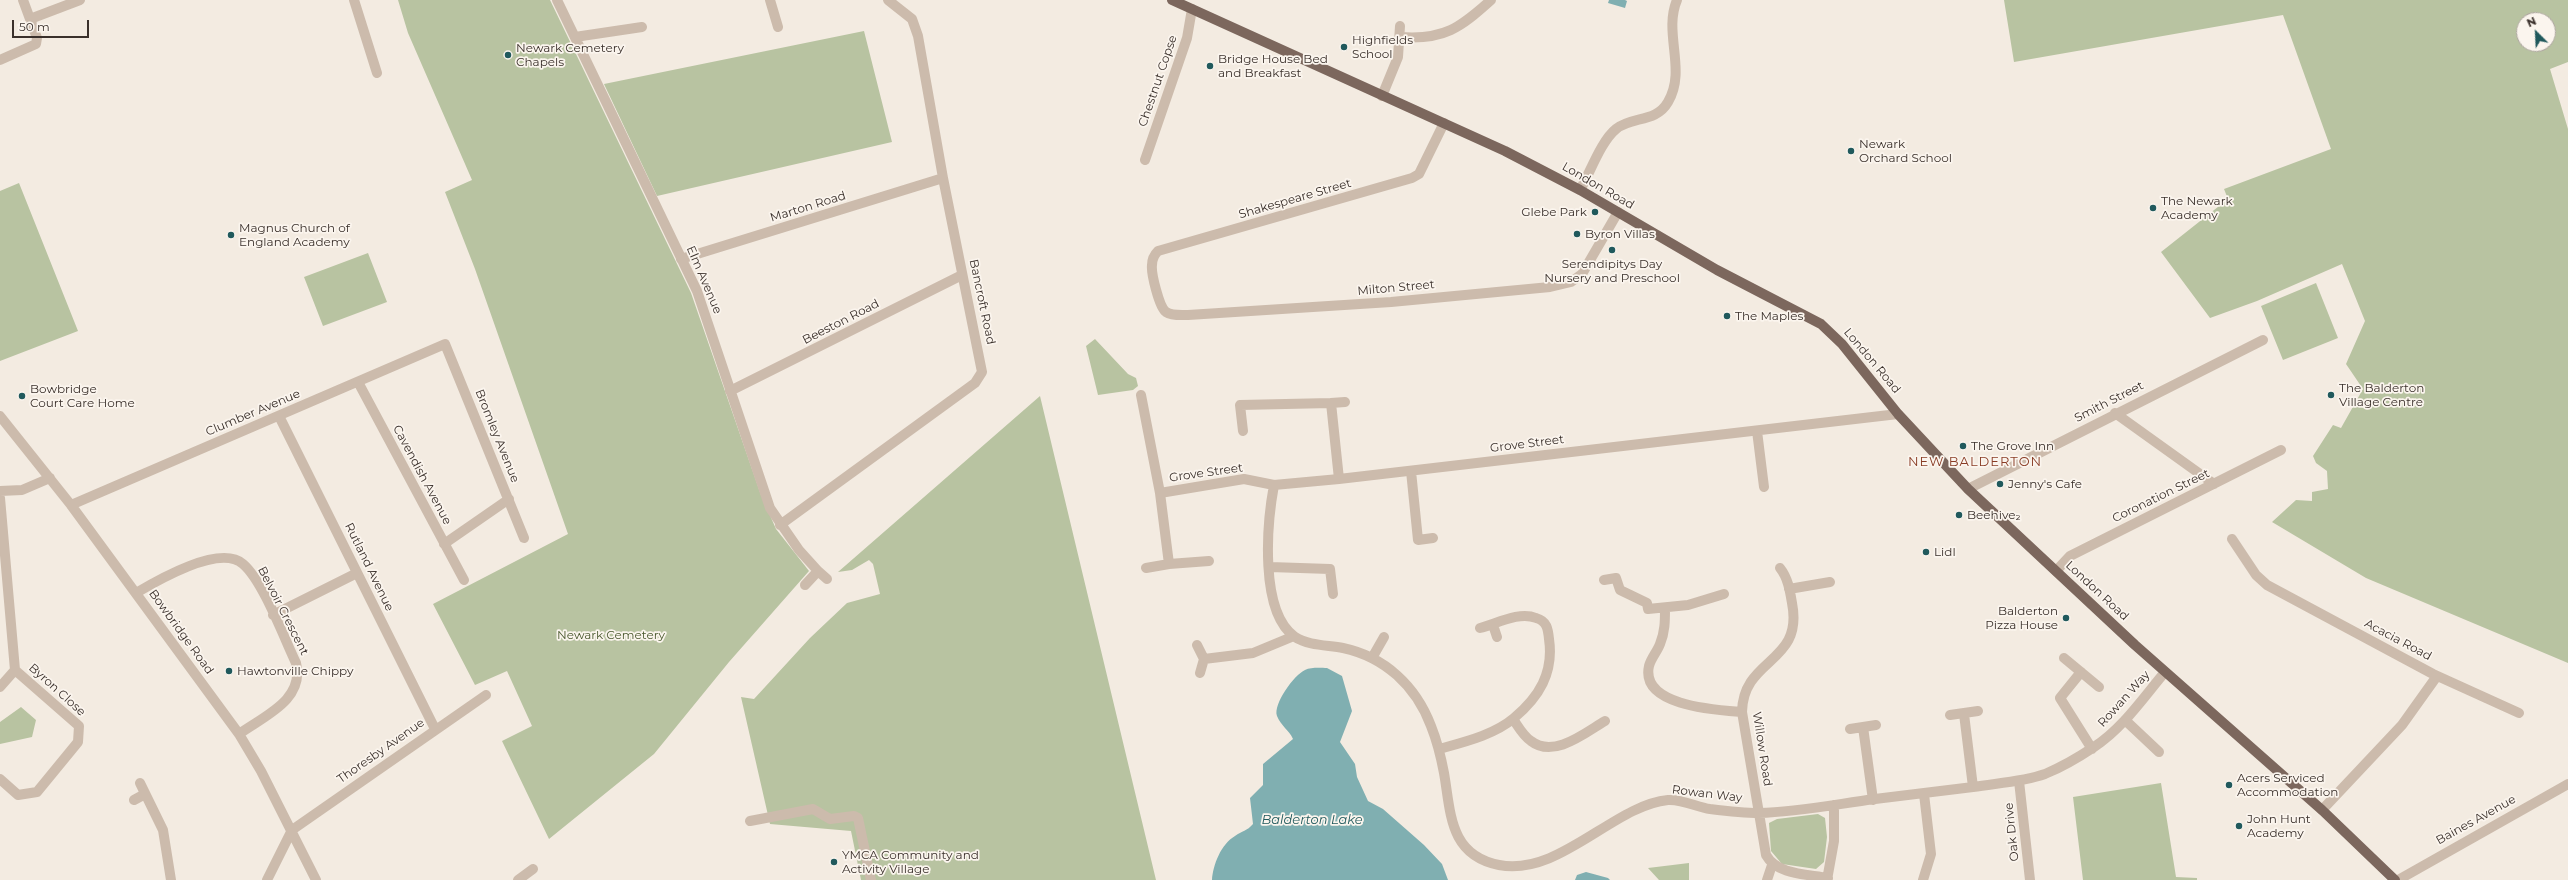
<!DOCTYPE html>
<html>
<head>
<meta charset="utf-8">
<style>
  body { margin:0 }
  #map { position:relative; width:2568px; height:880px; overflow:hidden; background:#f3ebe1; font-family:Montserrat,sans-serif }
  canvas { display:block }
  .north { position:absolute; left:2516px; top:12px; width:40px; height:40px; box-sizing:border-box; background:#fbf5ee; border:1px solid #aea6a0; border-radius:50%; rotate:336deg; font-size:11px; font-weight:700; line-height:16px; text-align:center; color:#3a302b }
  .north::after { content:''; display:block; margin:auto; width:14px; height:18px; background:#20595c; clip-path:polygon(50% 0,100% 100%,50% 72%,0 100%) }
  .scale { position:absolute; left:12px; top:20px; width:77px; height:18px; box-sizing:border-box; border:2px solid #3a302b; border-top:0; padding-left:5px; font-size:12px; line-height:14px; white-space:nowrap; color:#3a302b; -webkit-text-stroke:3px #fbf5ee; paint-order:stroke }
</style>
</head>
<body>
<div id="map">
<canvas width="2568" height="880"></canvas>
<div class="north">N</div>
<div class="scale">50 m</div>
</div>
<script>
const ctx = document.querySelector('canvas').getContext('2d');
ctx.lineJoin = 'round';
function fill(path, color) {
  ctx.fillStyle = color;
  ctx.fill(path, 'evenodd');
}
function trace(path, color, width, dash) {
  ctx.strokeStyle = color;
  ctx.lineWidth = width;
  ctx.lineCap = dash ? 'butt' : 'round';
  ctx.setLineDash(dash || []);
  ctx.stroke(path);
}
function write(font, color, halo, rows, align = 'center') {
  ctx.font = font + ' Montserrat,sans-serif';
  ctx.lineWidth = 3.5;
  ctx.setLineDash([]);
  ctx.textBaseline = 'middle';
  ctx.strokeStyle = halo;
  ctx.fillStyle = color;
  for (const [text, x, y, turn = 0] of rows) {
    ctx.save();
    ctx.translate(x, y);
    ctx.rotate((+turn || 0) * Math.PI / 180);
    ctx.textAlign = isNaN(turn) ? turn : align;
    if (halo) ctx.strokeText(text, 0, 0);
    ctx.fillText(text, 0, 0);
    ctx.restore();
  }
}
fill(new Path2D(`
  M 398,0 L 550,0 L 691,293 L 761,495 L 776,529 L 809,571 L 729,662 L 654,754 L 549,839 L 502,741 L 532,726 L 507,671 L 475,685 L 433,604 L 568,534 L 475,269 L 445,192 L 472,180 L 408,33 Z
  M 2004,0 L 2568,0 L 2568,62 L 2550,69 L 2568,129 L 2568,663 L 2366,578 L 2272,522 L 2296,500 L 2312,501 L 2312,492 L 2328,489 L 2327,471 L 2316,463 L 2313,456 L 2333,425 L 2341,428 L 2363,389 L 2346,364 L 2365,321 L 2342,264 L 2257,301 L 2210,318 L 2161,252 L 2228,199 L 2224,189 L 2331,149 L 2283,15 L 2014,62 ZM 2524,20 L 2548,20 L 2548,44 L 2524,44 Z
  M 864,31 L 892,142 L 657,196 L 604,84 Z
  M 19,183 L 78,331 L 0,361 L 0,191 Z
  M 368,253 L 387,302 L 323,326 L 304,277 Z
  M 2316,283 L 2338,338 L 2283,360 L 2261,306 Z
  M 1095,339 L 1128,374 L 1136,378 L 1138,386 L 1133,390 L 1098,395 L 1086,346 Z
  M 1040,396 L 1156,880 L 861,880 L 851,831 L 770,824 L 741,697 L 754,699 L 810,638 L 847,603 L 880,594 L 873,564 L 869,560 L 852,570 L 838,572 Z
  M 21,707 L 36,720 L 32,737 L 0,744 L 0,722 Z
  M 2161,783 L 2176,877 L 2197,878 L 2197,880 L 2083,880 L 2073,797 Z
  M 1818,814 L 1825,818 L 1827,837 L 1824,862 L 1816,869 L 1782,864 L 1771,851 L 1769,823 L 1777,819 Z
  M 1689,863 L 1689,880 L 1659,880 L 1648,868 Z`), '#b8c3a1');
fill(new Path2D(`
  M 1609,0 L 1625,0 L 1627,1 L 1625,8 L 1608,3 Z
  M 1327,668 L 1342,676 L 1352,711 L 1340,742 L 1355,764 L 1357,777 L 1368,801 L 1383,809 L 1424,845 L 1442,864 L 1448,880 L 1212,880 C 1213,865 1221,844 1235,836 C 1242,831 1247,831 1253,824 L 1250,798 L 1263,785 L 1263,764 L 1293,739 C 1289,730 1281,726 1277,716 C 1273,704 1294,675 1305,670 C 1311,667 1321,668 1327,668 Z
  M 1586,872 L 1608,878 L 1610,880 L 1575,880 L 1577,875 Z`), '#80afb1');
trace(new Path2D(`
  M 23,0 L 30,19
  M 354,0 L 377,73
  M 557,0 L 697,291 L 770,508 L 799,550 L 818,571 L 805,585
  M 770,0 L 778,27
  M 575,37 L 642,27
  M 1401,37 C 1444,40 1460,28 1491,0
  M 0,60 L 36,44 L 37,38 L 30,19 L 80,0
  M 1382,96 L 1398,57 L 1400,26
  M 1444,123 L 1419,174 L 1412,178 L 1158,251 C 1154,255 1152,259 1152,265 C 1151,273 1159,307 1166,312 C 1172,316 1181,315 1188,315 L 1391,302 L 1550,287 L 1571,282 L 1582,274 L 1618,212
  M 1145,160 L 1187,38 L 1192,9
  M 1580,190 C 1590,173 1601,141 1616,129 C 1632,116 1656,123 1668,102 C 1687,70 1663,33 1677,0
  M 681,259 L 943,178
  M 358,382 L 464,580
  M 730,391 L 962,275
  M 1141,395 L 1160,493 L 1169,564 L 1209,561
  M 1331,403 L 1345,402
  M 2115,413 L 2214,484
  M 0,416 L 71,505 L 239,734 L 261,771 L 316,880
  M 279,416 L 435,729
  M 1243,431 L 1240,405 L 1331,403 L 1339,479
  M 1757,431 L 1764,487
  M 1411,471 L 1418,540 L 1433,538
  M 1274,485 C 1267,523 1259,612 1295,637 C 1309,646 1328,645 1343,648 C 1385,657 1416,686 1431,726 C 1437,741 1441,757 1444,773 C 1451,813 1449,855 1499,865 C 1559,877 1614,805 1668,800 C 1682,799 1697,807 1710,809 C 1726,811 1744,813 1759,813 C 1798,812 1837,804 1875,799 C 1908,795 1940,791 1973,787 C 1997,783 2022,782 2045,774 C 2062,767 2079,757 2094,747 C 2123,728 2143,698 2165,672
  M 1968,489 L 2263,340
  M 0,491 L 22,490 L 50,478
  M 1160,493 L 1244,479 L 1274,485 L 1339,479 L 1898,414
  M 0,498 L 15,670 L 79,726 L 78,742 L 37,792 L 18,795 L 0,779
  M 71,505 L 445,344 L 524,538
  M 780,525 L 975,383 L 982,372 L 943,178 L 918,36 L 912,19 L 888,0
  M 2232,539 L 2256,575 L 2267,585 L 2433,674 L 2519,713
  M 444,544 L 509,499
  M 1270,567 L 1330,569 L 1333,594
  M 1146,568 L 1169,564
  M 1780,568 C 1788,578 1790,591 1792,603 C 1804,664 1743,657 1742,712 L 1766,855 C 1777,875 1807,874 1828,878
  M 818,571 L 827,579
  M 2056,571 L 2070,556 L 2281,450
  M 1604,580 L 1616,578 L 1620,590 L 1647,603 L 1648,609 L 1688,605 L 1724,594
  M 1789,589 L 1830,582
  M 136,593 C 158,580 220,544 243,564 C 263,581 284,638 296,663 C 305,700 264,716 239,734
  M 1665,608 C 1665,621 1665,632 1660,644 C 1657,652 1651,658 1649,666 C 1640,706 1716,710 1742,712
  M 273,615 L 357,573
  M 1493,625 L 1497,637
  M 1197,645 L 1204,659 L 1200,673
  M 1372,658 L 1384,637
  M 2064,658 L 2099,687
  M 1204,659 L 1253,653 L 1294,636
  M 2081,672 L 2060,698 L 2092,749
  M 0,687 L 15,670
  M 1964,714 L 1973,787
  M 1950,715 L 1978,711
  M 1513,719 C 1518,726 1523,736 1531,741 C 1554,759 1586,732 1605,721
  M 2125,720 L 2159,752
  M 1863,727 L 1873,800
  M 1850,729 L 1876,725
  M 1439,749 C 1464,742 1494,735 1514,718 C 1539,697 1554,673 1549,639 C 1548,629 1547,621 1536,618 C 1519,611 1496,624 1480,628
  M 2019,781 L 2030,880
  M 140,783 L 163,830 L 171,880
  M 134,800 L 145,794
  M 2322,810 L 2402,725 L 2437,676
  M 750,821 L 813,809 L 830,819 L 854,816 L 858,818 L 871,880
  M 267,880 L 292,830 L 486,695
  M 518,880 L 533,869
  M 1767,880 L 1772,865
  M 1827,880 L 1834,841 L 1834,805
  M 1923,880 L 1931,854 L 1924,794
  M 2398,880 L 2568,784`), '#ccbbac', 10);
trace(new Path2D(`
  M 1172,0 L 1505,151 L 1580,190 L 1717,270 L 1821,324 L 1842,344 L 1898,414 L 1968,489 L 2135,645 L 2322,810 L 2395,880`), '#7c675d', 10);
for (const [x, y, r, color] of [
  [1344,47,4,"#20595c"],
  [508,55,4,"#20595c"],
  [1210,66,4,"#20595c"],
  [1851,151,4,"#20595c"],
  [2153,208,4,"#20595c"],
  [1595,212,4,"#20595c"],
  [1577,234,4,"#20595c"],
  [231,235,4,"#20595c"],
  [1612,250,4,"#20595c"],
  [1727,316,4,"#20595c"],
  [2331,395,4,"#20595c"],
  [22,396,4,"#20595c"],
  [1963,446,4,"#20595c"],
  [2000,484,4,"#20595c"],
  [1959,515,4,"#20595c"],
  [1926,552,4,"#20595c"],
  [2066,618,4,"#20595c"],
  [229,671,4,"#20595c"],
  [2229,785,4,"#20595c"],
  [2239,826,4,"#20595c"],
  [834,862,4,"#20595c"]
]) {
  const dot = new Path2D();
  dot.arc(x, y, r, 0, 2 * Math.PI);
  ctx.fillStyle = color;
  ctx.fill(dot);
  trace(dot, '#fbf5ee', 1.5);
}
write('12px', '#3a302b', '#fbf5ee', [
  ["Highfields",1352,40],
  ["School",1352,54],
  ["Newark Cemetery",516,48],
  ["Chapels",516,62],
  ["Bridge House Bed",1218,59],
  ["and Breakfast",1218,73],
  ["Newark",1859,144],
  ["Orchard School",1859,158],
  ["The Newark",2161,201],
  ["Academy",2161,215],
  ["Glebe Park",1587,212,"right"],
  ["Magnus Church of",239,228],
  ["England Academy",239,242],
  ["Byron Villas",1585,234],
  ["Serendipitys Day",1612,264,"center"],
  ["Nursery and Preschool",1612,278,"center"],
  ["The Maples",1735,316],
  ["The Balderton",2339,388],
  ["Village Centre",2339,402],
  ["Bowbridge",30,389],
  ["Court Care Home",30,403],
  ["The Grove Inn",1971,446],
  ["Jenny's Cafe",2008,484],
  ["Beehive₂",1967,515],
  ["Lidl",1934,552],
  ["Balderton",2058,611,"right"],
  ["Pizza House",2058,625,"right"],
  ["Hawtonville Chippy",237,671],
  ["Acers Serviced",2237,778],
  ["Accommodation",2237,792],
  ["John Hunt",2247,819],
  ["Academy",2247,833],
  ["YMCA Community and",842,855],
  ["Activity Village",842,869]
], 'left');
write('12px', '#3a302b', '#fbf5ee', [
  ["Chestnut Copse",1158,81,-71],
  ["London Road",1598,186,30],
  ["Shakespeare Street",1295,199,-16],
  ["Marton Road",808,207,-17],
  ["Elm Avenue",704,280,67],
  ["Milton Street",1396,288,-5],
  ["Bancroft Road",982,302,78],
  ["Beeston Road",841,322,-27],
  ["London Road",1872,361,50],
  ["Smith Street",2109,402,-27],
  ["Clumber Avenue",253,413,-23],
  ["Bromley Avenue",497,436,68],
  ["Grove Street",1527,444,-7],
  ["Grove Street",1206,473,-8],
  ["Cavendish Avenue",422,475,62],
  ["Coronation Street",2161,496,-26],
  ["Rutland Avenue",369,567,64],
  ["London Road",2097,591,43],
  ["Belvoir Crescent",283,611,63],
  ["Bowbridge Road",181,632,54],
  ["Acacia Road",2398,640,28],
  ["Byron Close",57,690,42],
  ["Rowan Way",2124,699,-48],
  ["Willow Road",1762,749,81],
  ["Thoresby Avenue",381,751,-35],
  ["Rowan Way",1707,794,7],
  ["Baines Avenue",2476,820,-29],
  ["Oak Drive",2012,832,-96]
]);
write('12px', '#4a592f', '#fbf5ee', [
  ["Newark Cemetery",611,635]
]);
ctx.letterSpacing = '1px';
write('13px', '#893c25', '#fbf5ee', [
  ["NEW BALDERTON",1975,462]
]);
ctx.letterSpacing = '0px';
write('italic 13px', '#20595c', '#fbf5ee', [
  ["Balderton Lake",1312,820]
]);
</script>
</body>
</html>
